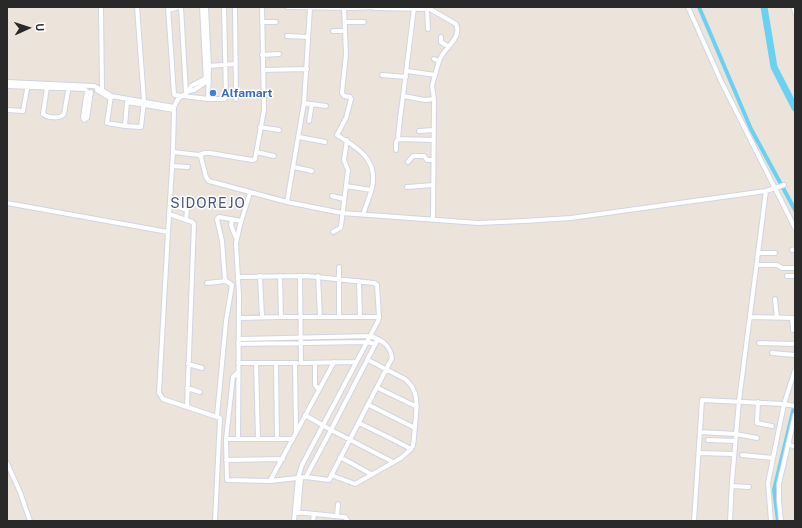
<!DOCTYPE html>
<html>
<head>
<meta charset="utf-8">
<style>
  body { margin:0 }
  #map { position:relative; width:802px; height:528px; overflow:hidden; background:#ece4db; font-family:"Public Sans",sans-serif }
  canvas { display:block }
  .frame { position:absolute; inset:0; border:8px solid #292929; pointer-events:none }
  .north { position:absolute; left:8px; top:8px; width:40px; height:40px; -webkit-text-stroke:3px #fff; paint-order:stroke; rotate:87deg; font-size:11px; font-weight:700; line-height:16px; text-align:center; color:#292929 }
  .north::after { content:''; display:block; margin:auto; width:14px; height:18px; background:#292929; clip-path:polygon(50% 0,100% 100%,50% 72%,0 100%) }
</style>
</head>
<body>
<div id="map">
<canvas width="802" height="528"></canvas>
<div class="frame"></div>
<div class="north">U</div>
</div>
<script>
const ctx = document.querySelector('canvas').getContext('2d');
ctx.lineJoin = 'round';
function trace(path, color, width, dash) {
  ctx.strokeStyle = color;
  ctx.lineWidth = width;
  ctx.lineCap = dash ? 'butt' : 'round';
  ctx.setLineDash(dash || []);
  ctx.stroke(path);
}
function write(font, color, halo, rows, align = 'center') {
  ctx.font = font + ' "Public Sans",sans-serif';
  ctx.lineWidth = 3;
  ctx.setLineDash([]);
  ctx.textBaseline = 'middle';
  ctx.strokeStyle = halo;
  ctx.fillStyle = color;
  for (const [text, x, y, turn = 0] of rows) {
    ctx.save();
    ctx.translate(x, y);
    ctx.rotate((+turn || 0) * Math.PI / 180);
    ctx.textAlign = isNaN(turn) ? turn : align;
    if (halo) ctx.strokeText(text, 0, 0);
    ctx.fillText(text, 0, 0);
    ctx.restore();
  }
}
trace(new Path2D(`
  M 699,7 L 751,129 L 795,210
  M 778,521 L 774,490 L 795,403`), '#6ad1f2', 4);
trace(new Path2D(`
  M 764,7 L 774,67 L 795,108`), '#6ad1f2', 7);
const minor = new Path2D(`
  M 168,7 L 174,94 L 175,95 L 208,99 L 224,99 L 226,97 L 224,7
  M 181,7 L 186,93
  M 202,7 L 206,82
  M 206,7 L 209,66 L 208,99
  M 235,7 L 236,99
  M 287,7 L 353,8 L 374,7
  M 688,7 L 721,81 L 795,228
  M 794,7 L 795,13
  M 344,8 L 346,54 L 342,93 L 344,96 L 350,97 L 351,99 L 346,118 L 337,135 C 354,146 376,157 373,182 C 372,193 366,204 363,215
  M 374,8 L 430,9 L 456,24 C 462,37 447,46 441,57 C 438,62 437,69 435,75
  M 414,8 L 403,96 L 425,100 L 434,99 L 433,219
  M 427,9 L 428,29
  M 169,10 L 179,7
  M 262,22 L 276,22
  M 345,22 L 364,22
  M 333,31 L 345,31
  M 287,36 L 308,37
  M 441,37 L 441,42 L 449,47
  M 262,55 L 279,54
  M 434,59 L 439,61
  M 209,66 L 235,64
  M 263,70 L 307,69
  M 407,71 L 435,75 L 432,86 L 434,99
  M 382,75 L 406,77
  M 209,80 L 194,90 L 189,91 L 178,99 L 174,107 L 173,152 L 168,232 L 159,393 L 163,399 L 220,418 L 215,521
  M 7,82 L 94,86 L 102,90 L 101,7
  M 7,86 L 85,89
  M 47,87 L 43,114 C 48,118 60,119 64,114 L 69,85
  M 97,90 L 108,97
  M 102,90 L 111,96 L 174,107
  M 87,91 L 83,117 L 84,120 L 87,118 L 91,92
  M 189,91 L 191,86 L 208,77
  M 111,96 L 107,123 L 125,126 L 141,127 L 144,101 L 137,7
  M 304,103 L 326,106
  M 7,110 L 23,111 L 28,84
  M 309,121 L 312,104
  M 125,126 L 127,102 L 174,110
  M 260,127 L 279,130
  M 419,131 L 434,130
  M 299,137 L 325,142
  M 398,139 L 434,140
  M 396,150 L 396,142 L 398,139 L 400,118 L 403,96
  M 173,152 L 199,155 L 201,157 L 206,177 L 209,181 L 287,202 L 342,213 L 478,223 L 524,221 L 571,218 L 766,191 L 784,185
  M 256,152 L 274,156
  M 199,155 L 205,153 L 210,153 L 252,160 L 255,159 L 264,110 L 262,7
  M 408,162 L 413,156 L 424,156 L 427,160 L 433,160
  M 172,166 L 188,167
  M 294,167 L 312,171
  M 346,186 L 371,190
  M 407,187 L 433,185
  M 250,193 L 240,225 L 236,243 L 239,296 L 238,439 L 293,439
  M 332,196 L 344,199
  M 287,202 L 304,103 L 310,8
  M 7,203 L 168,232
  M 170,204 L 187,210 L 186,220
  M 169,214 L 192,222 L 194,224 L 187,407
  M 232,219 L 231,225 L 236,238
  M 333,232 L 340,228 L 341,226 L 348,170 L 344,160 L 347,140
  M 792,250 L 795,249
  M 759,253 L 775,253
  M 757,265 L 777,265 L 782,268 L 794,268
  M 260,276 L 262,317
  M 280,276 L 281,317
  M 300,276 L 301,363 L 356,362
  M 318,276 L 320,317
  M 787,276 L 795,276
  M 239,277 L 307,276 L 374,283 L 377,285 L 379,317 L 378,321 L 302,465 L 298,478 L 294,521
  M 359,281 L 360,317
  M 207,283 L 226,281
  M 775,299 L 777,318
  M 339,317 L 339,267
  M 751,317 L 795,318
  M 239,318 L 281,317 L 379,317
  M 792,318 L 793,330
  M 239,339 L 370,336 C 382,340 390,345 392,358 L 329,480 L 306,477 L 331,430 L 305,415
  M 378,339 L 331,430 L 393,462
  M 759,343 L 795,344
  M 238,344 L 367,342 L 375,344
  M 772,353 L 795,355
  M 238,363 L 297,363
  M 256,363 L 258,439
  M 276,363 L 277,439
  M 295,363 L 296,431
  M 315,363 L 315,385 L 319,390
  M 188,364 L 202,368
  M 237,373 L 233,377 L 226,439 L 227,480 L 270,481 L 306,477
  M 187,388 L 200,392
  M 378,388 L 417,407
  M 758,402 L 757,423 L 772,426
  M 369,405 L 415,428
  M 217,416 L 226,321 L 232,285 L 225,280 L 222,241 L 217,219 L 219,217 L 241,221
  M 359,423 L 390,438 L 411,449 L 413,446 C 414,440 414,434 415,427 C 416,410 421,392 405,379 L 368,360
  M 700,432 L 736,434
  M 736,434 L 757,438
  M 226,439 L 238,439
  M 708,440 L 735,441
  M 788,444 L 795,447
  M 699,453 L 734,454
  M 742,455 L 773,458
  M 340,457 L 371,474
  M 226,460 L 283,459
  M 7,463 L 20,492 L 30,521
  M 331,475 L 355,484 L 401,458 L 411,449
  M 270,481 L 334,362
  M 732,486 L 749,487
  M 295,512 L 345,517 L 348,521
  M 298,513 L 301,477
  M 337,516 L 338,504
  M 313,521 L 314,514
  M 694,521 L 702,400 L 784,404 L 795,406
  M 730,521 L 732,481 L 739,401 L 766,191
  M 771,521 L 768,483 L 784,404 L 795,370
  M 781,521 L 779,501 L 779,484 L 795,415`);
trace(minor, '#d0d4e3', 6);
trace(minor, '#fff', 4);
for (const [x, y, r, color] of [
  [213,93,4,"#3f7fe0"]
]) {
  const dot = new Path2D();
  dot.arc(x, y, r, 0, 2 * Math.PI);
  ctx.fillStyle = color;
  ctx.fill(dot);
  trace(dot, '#fff', 1.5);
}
write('bold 12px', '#366cbe', '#fff', [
  ["Alfamart",221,93]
], 'left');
ctx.letterSpacing = '1px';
write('14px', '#48537b', '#fff', [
  ["SIDOREJO",208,204]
]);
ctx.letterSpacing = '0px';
</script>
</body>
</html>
